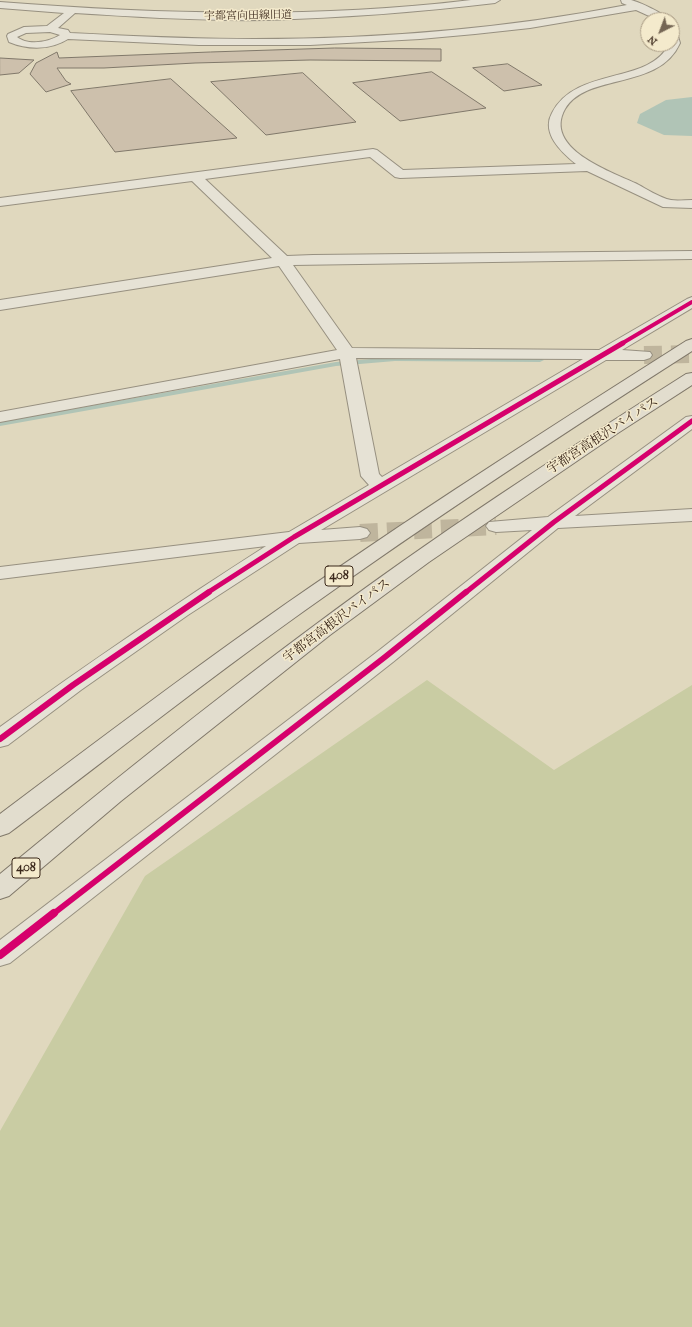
<!DOCTYPE html>
<html>
<head>
<meta charset="utf-8">
<style>
  body { margin:0 }
  #map { position:relative; width:692px; height:1327px; overflow:hidden; background:#e0d8be; font-family:"IM FELL French Canon",serif }
  canvas { display:block }
  .north { position:absolute; left:640px; top:12px; width:40px; height:40px; box-sizing:border-box; background:#f4eacc; border:1px solid #aa9c85; border-radius:50%; rotate:222deg; font-size:11px; font-weight:700; line-height:16px; text-align:center; color:#3b281b }
  .north::after { content:''; display:block; margin:auto; width:14px; height:18px; background:#756654; clip-path:polygon(50% 0,100% 100%,50% 72%,0 100%) }
</style>
</head>
<body>
<div id="map">
<canvas width="692" height="1327"></canvas>
<div class="north">N</div>
</div>
<script>
const ctx = document.querySelector('canvas').getContext('2d');
ctx.lineJoin = 'round';
function fill(path, color) {
  ctx.fillStyle = color;
  ctx.fill(path, 'evenodd');
}
function trace(path, color, width, dash) {
  ctx.strokeStyle = color;
  ctx.lineWidth = width;
  ctx.lineCap = dash ? 'butt' : 'round';
  ctx.setLineDash(dash || []);
  ctx.stroke(path);
}
function write(font, color, halo, rows, align = 'center') {
  ctx.font = font + ' "IM FELL French Canon","Noto Serif JP",serif';
  ctx.lineWidth = 3;
  ctx.setLineDash([]);
  ctx.textBaseline = 'middle';
  ctx.strokeStyle = halo;
  ctx.fillStyle = color;
  for (const [text, x, y, turn = 0] of rows) {
    ctx.save();
    ctx.translate(x, y);
    ctx.rotate((+turn || 0) * Math.PI / 180);
    ctx.textAlign = isNaN(turn) ? turn : align;
    if (halo) ctx.strokeText(text, 0, 0);
    ctx.fillText(text, 0, 0);
    ctx.restore();
  }
}
fill(new Path2D(`
  M 427,680 L 554,770 L 692,685 L 692,1327 L 0,1327 L 0,1131 L 145,876 Z`), '#c9cca3');
fill(new Path2D(`
  M 692,97 L 692,136 L 664,135 L 637,123 L 640,114 L 666,100 Z`), '#b0c4b6');
fill(new Path2D(`
  M 395,357 L 540,358 L 544,360 L 540,362 L 395,361 L 336,366 L 0,426 L 0,422 L 336,362 Z`), '#b0c4b6');
const building = new Path2D(`
  M 335,48 L 441,49 L 441,61 L 310,60 L 195,63 L 104,68 L 57,68 L 66,81 L 71,84 L 46,92 L 30,74 L 36,63 L 57,52 L 59,58 L 210,52 Z
  M 0,58 L 34,60 L 19,73 L 0,75 Z
  M 508,64 L 542,85 L 504,91 L 473,68 Z
  M 432,72 L 486,108 L 400,121 L 353,83 Z
  M 303,73 L 356,122 L 266,135 L 211,82 Z
  M 171,79 L 237,138 L 115,152 L 71,91 Z`);
fill(building, '#cdc0ac');
trace(building, '#80786a', 1);
trace(new Path2D(`
  M 644,355 L 692,354
  M 360,533 L 496,526`), '#bfb59d', 18, [18, 9]);
const minor = new Path2D(`
  M 471,0 L 500,0 L 495,3 C 419,12 342,18 266,20 C 202,21 138,17 75,13 L 58,28 L 68,30 L 70,33 C 131,36 192,39 254,39 C 379,39 504,29 627,5 L 622,3 L 621,0 C 624,0 628,0 631,0 C 639,2 664,13 668,20 L 658,20 L 636,10 L 530,28 L 475,34 L 420,39 L 310,45 L 199,45 L 68,39 C 51,50 28,50 9,42 L 7,36 L 8,34 L 24,27 L 47,26 L 64,13 L 0,8 L 0,2 C 157,14 314,19 471,0 ZM 50,32 L 60,35 C 49,42 28,46 17,37 L 26,33 Z
  M 672,30 L 677,33 L 680,43 C 659,91 587,72 565,109 C 543,148 609,171 635,183 C 645,188 660,198 671,200 C 677,201 685,200 692,200 L 692,208 L 663,207 L 587,171 L 400,178 L 395,177 L 370,157 L 205,179 L 287,256 L 313,255 L 692,251 L 692,259 L 293,265 L 352,348 L 599,350 L 687,299 L 692,297 L 692,308 L 622,350 L 650,352 L 652,355 L 650,358 L 644,360 L 606,360 L 321,530 L 360,527 L 367,529 L 370,533 L 367,537 L 360,539 L 299,543 L 188,615 L 81,690 L 8,745 L 0,747 L 0,727 C 87,664 175,604 266,546 L 0,579 L 0,567 L 289,532 L 369,485 L 361,476 L 340,359 L 0,422 L 0,412 L 337,350 L 279,266 L 0,310 L 0,300 L 272,258 L 192,181 L 0,206 L 0,198 L 373,149 L 377,150 L 403,170 L 576,164 C 561,152 541,133 552,113 C 576,66 650,85 669,44 L 672,44 ZM 356,358 L 583,359 L 382,477 L 379,474 Z
  M 692,416 L 692,429 L 575,516 L 692,509 L 692,521 L 558,528 L 393,662 L 10,963 L 0,966 L 0,940 L 377,652 L 532,530 L 496,532 L 489,530 L 486,526 L 489,522 L 548,517 L 686,417 Z`);
const highway = new Path2D(`
  M 692,339 L 692,351 C 561,435 431,520 304,611 C 204,682 107,759 9,833 L 0,836 L 0,814 C 77,756 154,698 232,642 C 380,536 533,438 686,341 Z
  M 692,373 L 692,385 L 618,433 L 429,562 L 330,635 L 121,801 L 9,896 L 0,899 L 0,874 C 103,789 207,705 315,625 C 434,536 560,454 686,374 Z`);
trace(minor, '#979080', 2);
trace(highway, '#80786a', 2);
fill(minor, '#e6e2d5');
fill(highway, '#e2ddce');
trace(new Path2D(`
  M 621,344 L 692,302`), '#d6006c', 4);
trace(new Path2D(`
  M 207,593 L 294,537 L 623,343
  M 465,593 L 554,522 L 692,421`), '#d6006c', 5);
trace(new Path2D(`
  M 0,739 L 73,685 L 209,592
  M 53,914 L 385,657 L 466,592`), '#d6006c', 6);
trace(new Path2D(`
  M 0,955 L 54,913`), '#d6006c', 8);
write('11px', '#3b281b', '#f4eacc', [
  ["宇都宮向田線旧道",248,16,-1]
]);
for (const [x, y, w] of [
  [339,576,28],
  [26,868,28]
]) {
  const box = new Path2D();
  box.roundRect(x - w / 2, y - 10, w, 20, 3);
  ctx.fillStyle = '#f4eacc';
  ctx.fill(box);
  trace(box, '#3b281b', 1);
}
write('bold 12px', '#3b281b', null, [
  ["408",339,576],
  ["408",26,868]
]);
write('13px', '#3b281b', '#f4eacc', [
  ["宇都宮高根沢バイパス",603,436,-33],
  ["宇都宮高根沢バイパス",337,621,-37]
]);
</script>
</body>
</html>
